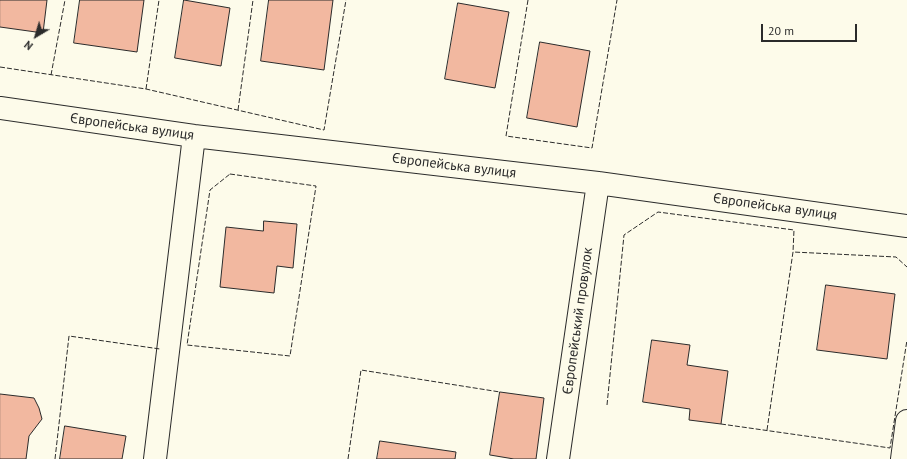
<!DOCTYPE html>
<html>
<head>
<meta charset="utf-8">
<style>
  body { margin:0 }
  #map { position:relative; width:907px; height:459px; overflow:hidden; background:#fdfbea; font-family:"PT Sans",sans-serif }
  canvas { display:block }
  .north { position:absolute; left:16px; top:16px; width:40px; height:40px; -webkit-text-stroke:3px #fdfbea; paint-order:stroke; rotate:218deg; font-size:11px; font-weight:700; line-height:16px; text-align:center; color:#2b2b2b }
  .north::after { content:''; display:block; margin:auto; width:14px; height:18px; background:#2b2b2b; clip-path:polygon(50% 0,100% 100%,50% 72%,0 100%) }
  .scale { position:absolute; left:761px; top:24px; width:96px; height:18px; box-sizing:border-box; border:2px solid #2b2b2b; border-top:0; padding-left:5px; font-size:12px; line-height:14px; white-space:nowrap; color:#2b2b2b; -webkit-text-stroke:3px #fdfbea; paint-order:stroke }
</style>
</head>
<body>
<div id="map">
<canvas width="907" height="459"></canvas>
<div class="north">N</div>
<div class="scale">20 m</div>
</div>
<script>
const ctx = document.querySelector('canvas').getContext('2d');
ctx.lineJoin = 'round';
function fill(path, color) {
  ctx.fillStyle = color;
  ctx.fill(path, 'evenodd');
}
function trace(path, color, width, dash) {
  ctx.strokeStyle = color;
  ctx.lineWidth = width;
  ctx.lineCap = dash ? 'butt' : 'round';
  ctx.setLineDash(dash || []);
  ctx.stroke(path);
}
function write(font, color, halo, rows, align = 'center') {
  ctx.font = font + ' "PT Sans",sans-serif';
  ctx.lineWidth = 3;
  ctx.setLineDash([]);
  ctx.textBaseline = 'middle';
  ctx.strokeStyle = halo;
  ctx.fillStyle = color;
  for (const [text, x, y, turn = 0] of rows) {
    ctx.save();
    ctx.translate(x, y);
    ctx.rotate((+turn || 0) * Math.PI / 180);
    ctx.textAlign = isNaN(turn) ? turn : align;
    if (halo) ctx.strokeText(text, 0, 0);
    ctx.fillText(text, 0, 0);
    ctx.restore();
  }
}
const building = new Path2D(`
  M 0,0 L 47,0 L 43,33 L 0,27 Z
  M 80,0 L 144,0 L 137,52 L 74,43 Z
  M 184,0 L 230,8 L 221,66 L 175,58 Z
  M 269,0 L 333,0 L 324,70 L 261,61 Z
  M 458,3 L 509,12 L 495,88 L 445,79 Z
  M 540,42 L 590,51 L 577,127 L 527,118 Z
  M 264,221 L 297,224 L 293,268 L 277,266 L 274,293 L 220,287 L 226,227 L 263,231 Z
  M 826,285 L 895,294 L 887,359 L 817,350 Z
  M 652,340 L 690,345 L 687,365 L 728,371 L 721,424 L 689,420 L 690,409 L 643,402 Z
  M 500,392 L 544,398 L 536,459 L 514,459 L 490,455 Z
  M 0,394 L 34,398 L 39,408 L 42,419 L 29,436 L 26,459 L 0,459 Z
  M 65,426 L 126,436 L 122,459 L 60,459 Z
  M 380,441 L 456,452 L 455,459 L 377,459 Z`);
fill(building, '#f2b8a0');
trace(building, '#2b2b2b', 1);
const minor = new Path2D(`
  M 0,108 L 194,136 L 598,183 L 907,226
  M 155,459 L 194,136
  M 558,459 L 598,183
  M 902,459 L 907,421`);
trace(minor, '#2b2b2b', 24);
trace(minor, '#fdfbea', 22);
trace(new Path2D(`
  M 528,0 L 506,136 L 592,148 L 617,0
  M 0,67 L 146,89 L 324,130 L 346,0
  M 51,75 L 65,0
  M 146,89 L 159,0
  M 238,110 L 253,0
  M 230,174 L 316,186 L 290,356 L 187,345 L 210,190 Z
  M 607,405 L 624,235 L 658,212 L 794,230 L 793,252
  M 721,424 L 890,448 L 907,340
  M 767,430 L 793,252 L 896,257 L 907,267
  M 55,459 L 69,336 L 160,349
  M 348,459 L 361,370 L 500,392`), '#2b2b2b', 1, [5, 2]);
write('14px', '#2b2b2b', '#fdfbea', [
  ["Європейська вулиця",132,127,8],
  ["Європейська вулиця",454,166,7],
  ["Європейська вулиця",775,207,8],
  ["Європейський провулок",578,321,-82]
]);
</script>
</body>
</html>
